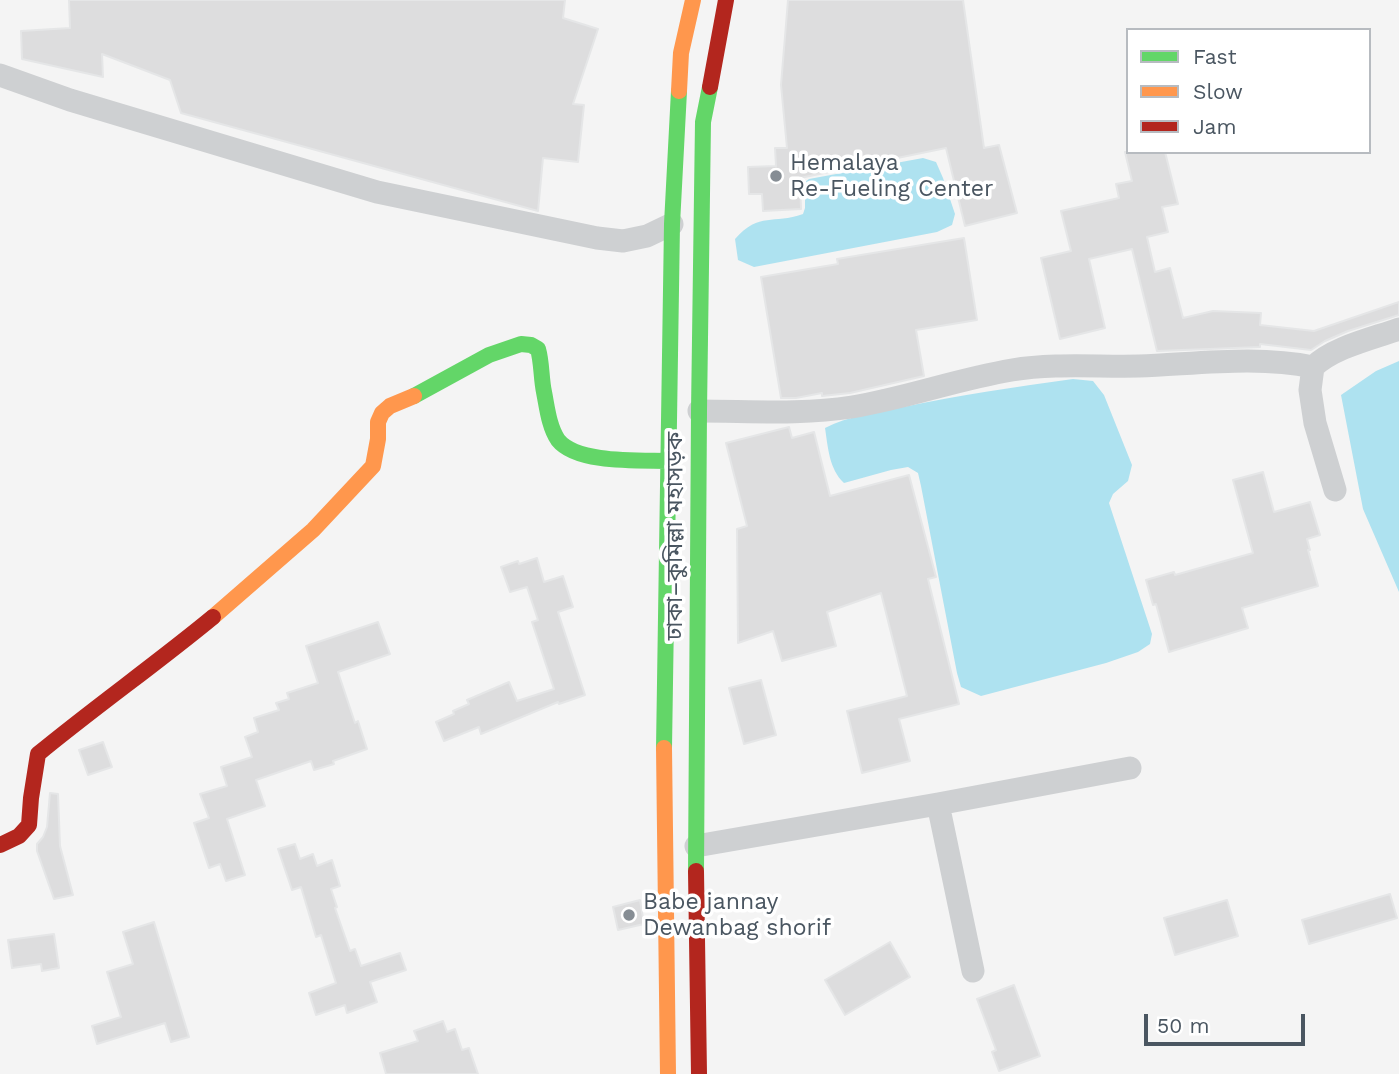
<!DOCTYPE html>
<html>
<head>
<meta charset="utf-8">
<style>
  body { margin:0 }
  #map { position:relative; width:1399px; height:1074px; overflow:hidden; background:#f4f4f4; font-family:"Work Sans",sans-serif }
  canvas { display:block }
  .legend { position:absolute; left:1126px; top:28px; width:245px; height:126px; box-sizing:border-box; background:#fff; border:2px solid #b7bbc0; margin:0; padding:9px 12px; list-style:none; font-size:21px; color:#4a5661 }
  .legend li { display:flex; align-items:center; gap:14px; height:35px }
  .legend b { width:35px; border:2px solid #b7bbc0 }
  .scale { position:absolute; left:1144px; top:1014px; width:161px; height:32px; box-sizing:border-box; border:4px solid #4a5661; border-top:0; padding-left:9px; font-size:21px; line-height:24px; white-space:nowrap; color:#4a5661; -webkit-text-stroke:5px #fff; paint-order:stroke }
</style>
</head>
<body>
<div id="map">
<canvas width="1399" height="1074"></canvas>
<ul class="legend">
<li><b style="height:9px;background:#63d668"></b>Fast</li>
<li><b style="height:9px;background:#ff974d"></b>Slow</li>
<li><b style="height:9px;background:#b3261e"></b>Jam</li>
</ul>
<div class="scale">50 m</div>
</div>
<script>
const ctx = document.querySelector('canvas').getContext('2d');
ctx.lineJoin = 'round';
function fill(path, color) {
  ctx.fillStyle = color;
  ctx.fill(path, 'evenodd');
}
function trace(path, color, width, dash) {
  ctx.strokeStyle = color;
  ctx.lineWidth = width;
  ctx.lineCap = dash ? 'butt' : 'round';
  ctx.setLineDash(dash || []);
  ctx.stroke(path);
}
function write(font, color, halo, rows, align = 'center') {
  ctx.font = font + ' "Work Sans","Noto Sans Bengali",sans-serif';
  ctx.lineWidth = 7;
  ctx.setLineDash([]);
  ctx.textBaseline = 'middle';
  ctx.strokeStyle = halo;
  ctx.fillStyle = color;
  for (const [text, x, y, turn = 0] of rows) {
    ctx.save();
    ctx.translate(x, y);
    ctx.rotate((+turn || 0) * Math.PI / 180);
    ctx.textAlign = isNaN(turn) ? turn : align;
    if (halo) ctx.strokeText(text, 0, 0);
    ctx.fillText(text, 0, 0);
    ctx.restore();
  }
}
fill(new Path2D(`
  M 923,158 L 936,162 L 943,178 L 955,214 L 952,225 L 937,232 L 754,267 L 738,260 L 735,239 C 760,211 773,225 803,214 L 805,208 L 805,182 L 809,179 Z
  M 1399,361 L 1399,592 L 1363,509 L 1341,395 L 1376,371 Z
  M 1073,379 L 1093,381 L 1104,395 L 1132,465 L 1128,481 L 1113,494 L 1109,503 L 1152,634 L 1150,644 L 1138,652 L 1106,663 L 981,696 L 961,687 L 957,673 L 921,486 L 918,473 L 908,467 L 891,470 L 844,483 C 829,469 828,447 825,428 C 849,416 876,412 903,407 C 959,395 1016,387 1073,379 Z`), '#aee2f0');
const building = new Path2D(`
  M 69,0 L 565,0 L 563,18 L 598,29 L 573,104 L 584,105 L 578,162 L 543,158 L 538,211 L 181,113 L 170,80 L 102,54 L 103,77 L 22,59 L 21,31 L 70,28 Z
  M 788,0 L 963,0 L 984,148 L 999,145 L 1017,213 L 965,226 L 946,148 L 800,178 L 801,209 L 763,211 L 762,194 L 749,194 L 748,167 L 776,166 L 775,148 L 787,148 L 781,85 Z
  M 1125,152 L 1165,152 L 1178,204 L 1162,207 L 1168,232 L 1147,237 L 1155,272 L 1170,268 L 1183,318 L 1213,311 L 1261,313 L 1260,325 L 1314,331 L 1399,302 L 1399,315 L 1348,331 L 1325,341 L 1311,350 L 1260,344 L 1260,347 L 1157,351 L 1132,249 L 1089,259 L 1105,328 L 1060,339 L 1041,258 L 1071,251 L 1061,211 L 1119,198 L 1116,184 L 1132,181 Z
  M 964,238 L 977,320 L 916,330 L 924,376 L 850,393 L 822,396 L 822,393 L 796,398 L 781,398 L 761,277 L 838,264 L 837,259 Z
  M 789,427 L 792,438 L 814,432 L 830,496 L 909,475 L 936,577 L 928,579 L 959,704 L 899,719 L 910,761 L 862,773 L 847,711 L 907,696 L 881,593 L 827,612 L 836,646 L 782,661 L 773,631 L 738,643 L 737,529 L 747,526 L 726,443 Z
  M 1263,472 L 1274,512 L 1310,502 L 1320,535 L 1307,539 L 1310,550 L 1308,550 L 1318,586 L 1242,608 L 1248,628 L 1169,652 L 1156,604 L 1153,605 L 1146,580 L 1174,572 L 1175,575 L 1253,553 L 1233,480 Z
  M 537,558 L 544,582 L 563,576 L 573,607 L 558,612 L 585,695 L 559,704 L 558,702 L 481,734 L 479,727 L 444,741 L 436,722 L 454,714 L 453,711 L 469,704 L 467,700 L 509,682 L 517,701 L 554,689 L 532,622 L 538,620 L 527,587 L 510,592 L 501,567 L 518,561 L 519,564 Z
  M 378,622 L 390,654 L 338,672 L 355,723 L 358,721 L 367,749 L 333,761 L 334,764 L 314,770 L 311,761 L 256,780 L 265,806 L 227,819 L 245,875 L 226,881 L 220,864 L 209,868 L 194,823 L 209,818 L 200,794 L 227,786 L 221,767 L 252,757 L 245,737 L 258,732 L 254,718 L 279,710 L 276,703 L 289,699 L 287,693 L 318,683 L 306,646 Z
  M 761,680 L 776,735 L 744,744 L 729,688 Z
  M 103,742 L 112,767 L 88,775 L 79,750 Z
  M 50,793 L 58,794 L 60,846 L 73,895 L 54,899 L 37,851 L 37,844 L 43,837 L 47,827 Z
  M 295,844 L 300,859 L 313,854 L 317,866 L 332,860 L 340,886 L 331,889 L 337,907 L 335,908 L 350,951 L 355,949 L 361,966 L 400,953 L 406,970 L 370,982 L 377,1002 L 347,1013 L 345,1005 L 316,1015 L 309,993 L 336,983 L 321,935 L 316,937 L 301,887 L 292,890 L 278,849 Z
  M 1390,894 L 1397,918 L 1309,944 L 1302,920 Z
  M 640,900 L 644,924 L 618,930 L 613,907 Z
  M 1227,900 L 1238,936 L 1175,955 L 1164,918 Z
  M 154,922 L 189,1037 L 171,1042 L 165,1023 L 97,1044 L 92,1026 L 121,1017 L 107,972 L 133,964 L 123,932 Z
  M 54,934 L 59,968 L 42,971 L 41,964 L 12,968 L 8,940 Z
  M 890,942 L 910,977 L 845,1015 L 825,980 Z
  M 1014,985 L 1040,1056 L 999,1071 L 992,1052 L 996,1050 L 977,999 Z
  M 443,1021 L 447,1032 L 455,1029 L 462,1050 L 469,1048 L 478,1074 L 386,1074 L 380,1053 L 418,1041 L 414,1031 Z`);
fill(building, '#ddddde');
trace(building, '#e5e6e7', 2);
trace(new Path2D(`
  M 0,75 L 70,100 L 377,192 L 597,238 L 623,241 L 647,236 L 672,224
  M 699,411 C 750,411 801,415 852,407 C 906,398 958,379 1012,370 C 1054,363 1097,367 1139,366 C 1195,364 1258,355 1313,367
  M 1335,490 L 1315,423 L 1310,390 L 1313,367 C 1334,347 1371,339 1399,329
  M 938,804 L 973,971
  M 696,846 L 938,804 L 1130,768`), '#ced0d2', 23);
trace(new Path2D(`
  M 414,396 L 489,355 L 521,344 L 531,345 L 538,349 C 542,363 541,378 544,392 C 547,407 549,427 558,440 C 577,464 641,460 669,461
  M 664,748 L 672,224 L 679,91
  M 696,871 L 699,411 L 703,122 L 710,87`), '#63d668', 16);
trace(new Path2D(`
  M 679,91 L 681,53 L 693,0
  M 213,617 L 313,530 L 373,466 L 378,439 L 378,422 L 382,413 L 390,406 L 414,396
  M 664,748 L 668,1074`), '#ff974d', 16);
trace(new Path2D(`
  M 710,87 L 726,0
  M 0,845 L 19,836 L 29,825 L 31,798 L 38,754 C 95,707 156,664 213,617
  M 696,871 L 699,1074`), '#b3261e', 16);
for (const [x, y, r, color] of [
  [776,176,7,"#868d94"],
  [629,915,7,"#868d94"]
]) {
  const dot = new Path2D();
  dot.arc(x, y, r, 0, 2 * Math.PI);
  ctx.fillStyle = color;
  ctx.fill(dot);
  trace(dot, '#fff', 2.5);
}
write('23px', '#4a5661', '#fff', [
  ["Hemalaya",790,163],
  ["Re-Fueling Center",790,189],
  ["Babe jannay",643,902],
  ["Dewanbag shorif",643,928]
], 'left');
write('23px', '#4a5661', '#fff', [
  ["ঢাকা–কুমিল্লা মহাসড়ক",675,536,-90]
]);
</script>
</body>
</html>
